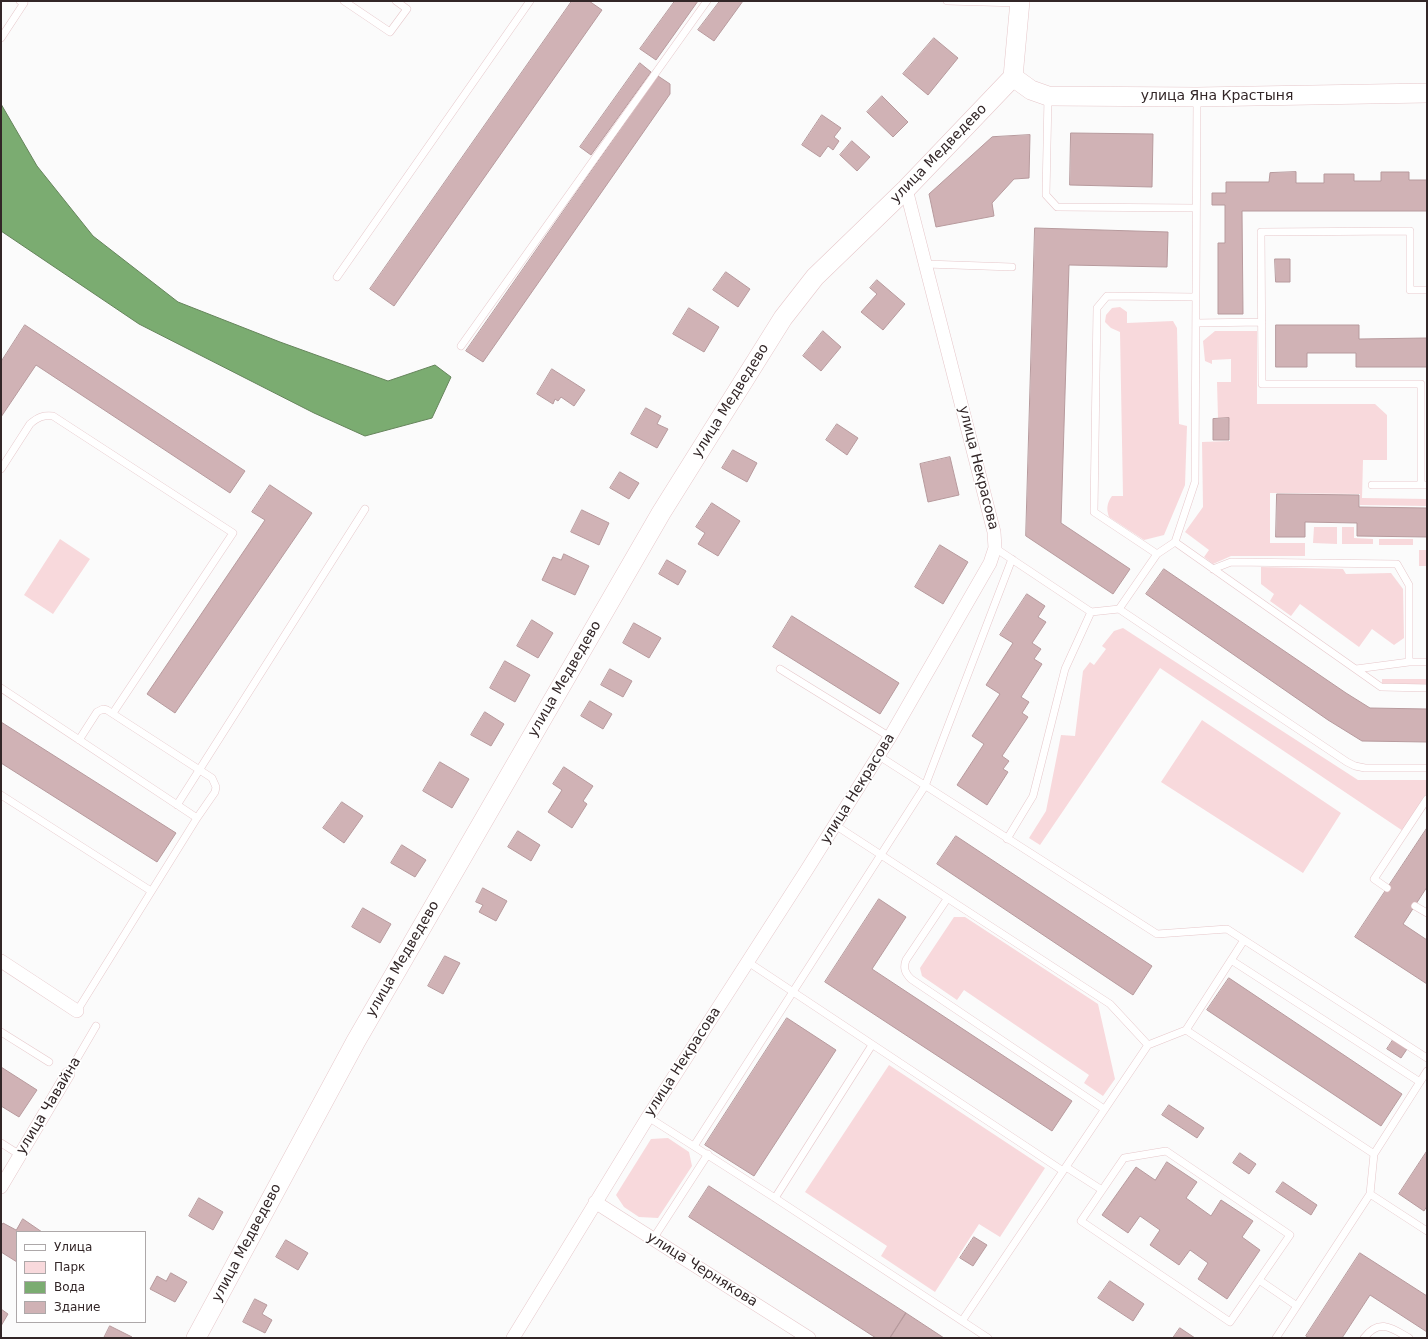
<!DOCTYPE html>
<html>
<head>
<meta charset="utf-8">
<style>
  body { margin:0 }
  #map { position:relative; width:1428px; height:1339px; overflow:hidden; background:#fbfbfb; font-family:"DejaVu Sans",sans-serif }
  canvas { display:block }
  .frame { position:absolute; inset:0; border:2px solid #322627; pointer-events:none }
  .legend { position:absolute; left:16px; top:1231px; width:130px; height:92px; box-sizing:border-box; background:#fff; border:1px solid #ada8a9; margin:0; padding:5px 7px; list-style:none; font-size:12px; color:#322627 }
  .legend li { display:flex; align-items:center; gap:8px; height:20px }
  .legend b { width:20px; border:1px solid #ada8a9 }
</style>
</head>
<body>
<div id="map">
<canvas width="1428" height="1339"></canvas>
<div class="frame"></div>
<ul class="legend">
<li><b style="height:5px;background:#fff"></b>Улица</li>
<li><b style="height:11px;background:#f8d9dc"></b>Парк</li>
<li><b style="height:11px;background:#7bac71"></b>Вода</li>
<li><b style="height:11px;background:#d0b2b5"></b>Здание</li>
</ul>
</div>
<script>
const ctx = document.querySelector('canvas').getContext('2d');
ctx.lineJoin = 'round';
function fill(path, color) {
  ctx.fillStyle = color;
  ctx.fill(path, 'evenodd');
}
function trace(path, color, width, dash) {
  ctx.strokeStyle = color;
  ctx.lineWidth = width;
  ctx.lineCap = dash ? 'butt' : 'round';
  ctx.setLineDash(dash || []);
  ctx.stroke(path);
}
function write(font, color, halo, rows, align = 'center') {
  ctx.font = font + ' "DejaVu Sans",sans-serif';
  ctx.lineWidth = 3.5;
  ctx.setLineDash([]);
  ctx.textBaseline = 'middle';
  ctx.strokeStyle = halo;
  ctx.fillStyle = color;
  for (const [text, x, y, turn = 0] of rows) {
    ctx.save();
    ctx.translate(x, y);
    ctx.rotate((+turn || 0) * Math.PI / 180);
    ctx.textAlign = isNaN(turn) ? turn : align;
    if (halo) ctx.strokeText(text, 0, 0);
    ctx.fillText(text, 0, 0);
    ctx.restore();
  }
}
fill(new Path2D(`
  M 1120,307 L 1127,312 L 1127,323 L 1173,321 L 1177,328 L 1179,424 L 1187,426 L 1185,485 L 1164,535 L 1144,540 L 1109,517 C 1106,509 1107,503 1112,496 L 1123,496 L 1120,332 L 1111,328 L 1105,322 L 1106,315 L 1112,308 Z
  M 1215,331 L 1257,331 L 1257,404 L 1375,404 L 1387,415 L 1387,460 L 1363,460 L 1362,498 L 1427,499 L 1427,506 L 1360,505 L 1360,494 L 1270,493 L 1270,543 L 1305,543 L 1305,556 L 1231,556 L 1213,564 L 1204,557 L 1209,550 L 1185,532 L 1203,507 L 1202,442 L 1230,441 L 1229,418 L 1218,418 L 1217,382 L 1231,382 L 1231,359 L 1212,360 L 1212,364 L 1205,361 L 1203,341 Z
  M 1314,527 L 1337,527 L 1337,544 L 1313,543 Z
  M 1342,527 L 1354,527 L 1354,538 L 1373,539 L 1373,544 L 1342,544 Z
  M 60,539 L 90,559 L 53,614 L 24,595 Z
  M 1379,539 L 1413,539 L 1413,545 L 1379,545 Z
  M 1419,550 L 1427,550 L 1427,566 L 1419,566 Z
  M 1261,567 L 1343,569 L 1346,574 L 1391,573 L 1403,589 L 1404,638 L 1394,645 L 1372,629 L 1359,647 L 1300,604 L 1291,616 L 1270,601 L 1274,594 L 1261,584 Z
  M 1123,628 L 1358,780 L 1427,780 L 1427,795 L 1403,831 L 1160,668 L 1040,845 L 1029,838 L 1046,811 L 1061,735 L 1075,736 L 1083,671 L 1090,662 L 1094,665 L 1106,649 L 1102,646 L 1114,631 Z
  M 1382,679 L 1427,679 L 1427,684 L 1382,684 Z
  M 1202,720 L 1341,813 L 1303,873 L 1161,782 Z
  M 954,917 L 965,917 L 1098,1004 L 1115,1079 L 1103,1096 L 1084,1083 L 1089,1075 L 964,990 L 957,1000 L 922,976 L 920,968 Z
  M 889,1065 L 1045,1168 L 1000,1237 L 979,1224 L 935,1292 L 881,1256 L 887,1246 L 805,1192 Z
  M 668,1138 L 689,1152 L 692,1166 L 658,1218 L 639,1217 L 624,1207 L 616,1195 L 651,1139 Z`), '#f8d9dc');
const water = new Path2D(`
  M 1,104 L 37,166 L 93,236 L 178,302 L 280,342 L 388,381 L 435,365 L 451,377 L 432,418 L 365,436 L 314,413 L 139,324 L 1,231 Z`);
fill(water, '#7bac71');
trace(water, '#65845b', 1);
const building = new Path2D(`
  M 572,1 L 589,1 L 602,10 L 394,306 L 370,289 Z
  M 675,1 L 698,1 L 656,60 L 640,49 Z
  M 720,1 L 743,1 L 714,41 L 698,30 Z
  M 934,38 L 958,58 L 928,95 L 903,74 Z
  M 640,63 L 651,72 L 591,155 L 580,147 Z
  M 658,76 L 670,84 L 670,94 L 483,362 L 466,351 Z
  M 882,96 L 908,122 L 893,137 L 867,112 Z
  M 822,115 L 841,128 L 834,137 L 839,141 L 833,150 L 828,146 L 820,157 L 802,145 Z
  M 1071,133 L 1153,134 L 1152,187 L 1070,185 Z
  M 1030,135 L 1029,178 L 1014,179 L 992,203 L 994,216 L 936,227 L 929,194 L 992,137 Z
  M 852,141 L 870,157 L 857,171 L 840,155 Z
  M 1296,172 L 1296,183 L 1324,183 L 1324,174 L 1354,174 L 1354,181 L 1381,181 L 1381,172 L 1409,172 L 1409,180 L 1427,180 L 1427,211 L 1242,211 L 1243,314 L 1218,314 L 1218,243 L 1225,243 L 1225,205 L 1212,205 L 1212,193 L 1226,193 L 1226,182 L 1269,182 L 1270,173 Z
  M 1035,228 L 1168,232 L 1167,267 L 1069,265 L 1061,523 L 1130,569 L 1113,594 L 1026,536 Z
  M 1275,259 L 1290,259 L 1290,282 L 1276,282 Z
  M 726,272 L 750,289 L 738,307 L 713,290 Z
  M 877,280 L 905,304 L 883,330 L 861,312 L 877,294 L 870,288 Z
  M 689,308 L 719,327 L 704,352 L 673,334 Z
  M 25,325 L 245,471 L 230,493 L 36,365 L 1,417 L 1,362 Z
  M 1276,325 L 1359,325 L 1359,339 L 1427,338 L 1427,367 L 1356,367 L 1356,353 L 1307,353 L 1307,367 L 1276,367 Z
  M 823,331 L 841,347 L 821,371 L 803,356 Z
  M 552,369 L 585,390 L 574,406 L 561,397 L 558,401 L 555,399 L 553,404 L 537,394 Z
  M 646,408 L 661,416 L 657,424 L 668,429 L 657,448 L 631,434 Z
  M 1229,418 L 1229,440 L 1213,440 L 1213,419 Z
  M 837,424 L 858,438 L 847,455 L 826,440 Z
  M 733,450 L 757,463 L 747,482 L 722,468 Z
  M 950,457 L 959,495 L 928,502 L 920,464 Z
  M 620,472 L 639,483 L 629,499 L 610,488 Z
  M 270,485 L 312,513 L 175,713 L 147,694 L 265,520 L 252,512 Z
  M 1277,494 L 1359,495 L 1359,507 L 1427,508 L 1427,537 L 1357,536 L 1357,523 L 1305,522 L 1305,537 L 1276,537 Z
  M 712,503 L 740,521 L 718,556 L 698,544 L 705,533 L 696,527 Z
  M 582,510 L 609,523 L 599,545 L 571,532 Z
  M 940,545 L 968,562 L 943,604 L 915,587 Z
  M 564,554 L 589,566 L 575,595 L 542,580 L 553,557 L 561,560 Z
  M 667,560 L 686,571 L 678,585 L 659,574 Z
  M 1164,569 L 1346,693 L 1370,708 L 1427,709 L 1427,742 L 1362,741 L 1328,720 L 1146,594 Z
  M 1027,594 L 1045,606 L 1038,617 L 1046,622 L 1032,643 L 1041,649 L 1034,659 L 1042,664 L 1021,697 L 1029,702 L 1022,713 L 1028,717 L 1002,756 L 1009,761 L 1003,769 L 1008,772 L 987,805 L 957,785 L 984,744 L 972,736 L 1000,694 L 986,685 L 1013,643 L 1000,635 Z
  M 792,616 L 899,683 L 880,714 L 773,647 Z
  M 532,620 L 553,633 L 538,658 L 517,646 Z
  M 634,623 L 661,638 L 649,658 L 623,643 Z
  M 505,661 L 530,675 L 515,702 L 490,688 Z
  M 610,669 L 632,681 L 623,697 L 601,685 Z
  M 590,701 L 612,714 L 603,729 L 581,716 Z
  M 485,712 L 504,724 L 491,746 L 471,735 Z
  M 1,722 L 176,833 L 157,862 L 1,763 Z
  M 440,762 L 469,779 L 452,808 L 423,791 Z
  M 564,767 L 593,786 L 583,801 L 587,804 L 572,828 L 548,812 L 562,790 L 553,784 Z
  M 342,802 L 363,816 L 344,843 L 323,828 Z
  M 1427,828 L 1427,887 L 1403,924 L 1427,940 L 1427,984 L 1355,937 Z
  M 518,831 L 540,845 L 531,861 L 508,847 Z
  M 956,836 L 1152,966 L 1133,995 L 937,864 Z
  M 402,845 L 426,860 L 415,877 L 391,863 Z
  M 483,888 L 507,901 L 496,921 L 479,912 L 483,905 L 476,902 Z
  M 879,899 L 906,917 L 872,969 L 1072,1101 L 1052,1131 L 825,982 Z
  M 363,908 L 391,924 L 380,943 L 352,927 Z
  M 445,956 L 460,963 L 443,994 L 428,986 Z
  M 1229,978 L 1402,1094 L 1381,1126 L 1207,1010 Z
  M 787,1018 L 836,1050 L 754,1176 L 705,1145 Z
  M 1393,1040 L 1407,1049 L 1401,1058 L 1387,1049 Z
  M 1,1067 L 37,1090 L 19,1117 L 1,1106 Z
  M 1169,1105 L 1204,1128 L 1197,1138 L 1162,1115 Z
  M 1427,1151 L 1427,1206 L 1424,1211 L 1399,1194 Z
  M 1240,1153 L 1256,1164 L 1249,1174 L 1233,1163 Z
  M 1167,1162 L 1197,1182 L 1186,1198 L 1211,1216 L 1221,1200 L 1253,1221 L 1242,1237 L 1260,1250 L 1227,1299 L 1198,1279 L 1208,1263 L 1190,1250 L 1179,1265 L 1150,1245 L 1160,1230 L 1140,1216 L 1128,1233 L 1102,1215 L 1136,1167 L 1155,1180 Z
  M 1283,1182 L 1317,1205 L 1311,1215 L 1276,1192 Z
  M 709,1186 L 906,1313 L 890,1338 L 876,1338 L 689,1217 Z
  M 199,1198 L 223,1212 L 213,1230 L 189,1216 Z
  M 23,1219 L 42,1232 L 17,1232 L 17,1262 L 1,1252 L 1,1226 L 3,1223 L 16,1230 Z
  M 974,1237 L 987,1245 L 973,1266 L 960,1258 Z
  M 286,1240 L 308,1253 L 298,1270 L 276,1257 Z
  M 1360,1253 L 1427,1296 L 1427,1332 L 1370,1295 L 1342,1338 L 1309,1338 L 1306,1336 Z
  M 171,1273 L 187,1282 L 175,1302 L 150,1289 L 157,1276 L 166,1281 Z
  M 1110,1281 L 1144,1304 L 1133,1321 L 1098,1298 Z
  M 255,1299 L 267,1305 L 262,1314 L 272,1320 L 265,1333 L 243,1322 Z
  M 1,1309 L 8,1314 L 1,1326 Z
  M 906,1313 L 944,1338 L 890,1338 Z
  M 110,1326 L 132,1337 L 131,1338 L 104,1338 Z
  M 1180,1328 L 1195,1338 L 1173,1338 Z`);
fill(building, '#d0b2b5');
trace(building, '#b79a9d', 1);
const lane = new Path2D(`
  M 344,1 L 390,32 L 407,9 L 396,1
  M 947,1 L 1019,3
  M 1,38 L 24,3 L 20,1
  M 1048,96 L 1046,195 L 1057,207 L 1196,208
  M 926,264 L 1012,267
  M 337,277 L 530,1
  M 1196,323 L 1262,322
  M 461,346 L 707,1
  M 1,469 L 30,424 C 38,417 43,415 53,416 L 233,533 L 113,713
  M 1372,485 L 1427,485
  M 1421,485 L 1421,384 L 1262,384 L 1261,232 L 1410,231 L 1410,290 L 1427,290
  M 1175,542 L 1381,687 L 1427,688
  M 995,548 L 1091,612 L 1119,609 L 1347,762 L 1355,766 L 1365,768 L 1427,768
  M 1157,554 L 1094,512 L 1097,308 L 1107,296 L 1196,297
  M 1213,569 L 1231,562 L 1397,564 L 1409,585 L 1409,662
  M 1119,609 L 1157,554 L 1175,542 L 1195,482 L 1197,97
  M 780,669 L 890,737
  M 1356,669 L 1409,662 L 1427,662
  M 1,688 L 197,818
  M 879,756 L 1157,934 L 1227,929 L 1427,1058
  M 1,795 L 151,891
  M 177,805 L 365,509
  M 835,825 L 1110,1004 L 1148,1045
  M 1007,839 L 1033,796 L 1065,669 L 1091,612
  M 1387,888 L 1374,879 L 1427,799
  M 947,899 L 906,960 C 903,968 905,973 911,979 L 1104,1109
  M 1415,906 L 1427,913
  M 1231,960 L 1420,1082
  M 748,962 L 1063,1171
  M 77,1011 L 197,818 L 215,792 L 216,787 L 212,778 L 107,710 L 103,709 L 97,712 L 79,740
  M 1186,1030 L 1374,1154
  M 1,1032 L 49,1062
  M 68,1074 L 96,1026
  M 648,1117 L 775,1198 L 988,1338
  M 1,1143 L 20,1155
  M 694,1146 L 925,786 L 1012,559
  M 1166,1151 L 1290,1235 L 1230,1322 L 1081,1221 L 1124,1158 Z
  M 1066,1167 L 1102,1190
  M 1370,1194 L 1427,1231
  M 775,1198 L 872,1045
  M 653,1239 L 708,1154
  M 1259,1280 L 1297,1306
  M 962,1321 L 1148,1045 L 1186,1030 L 1244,940
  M 1276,1338 L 1370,1194 L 1374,1154 L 1427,1071
  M 1364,1338 C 1379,1318 1392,1328 1409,1338`);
const street = new Path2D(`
  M 1,961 L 77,1011
  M 1,1187 L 68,1074
  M 595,1202 L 809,1338
  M 513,1338 L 648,1117 L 806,871 L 890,737 L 990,563 L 995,548 L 994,532 L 906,189`);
const secondary = new Path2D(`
  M 1013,77 L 1031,90 L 1048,96 L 1197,97 L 1427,93
  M 1013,77 L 1020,1
  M 196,1338 L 356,1041 L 661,513 L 783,318 L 815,277 L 906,189 L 1013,77`);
trace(lane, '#e6c7ca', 8);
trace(street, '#e6c7ca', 14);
trace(secondary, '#e6c7ca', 20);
trace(lane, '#fff', 7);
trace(street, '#fff', 13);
trace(secondary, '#fff', 19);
write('14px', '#322627', '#fff', [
  ["улица Яна Крастыня",1217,96],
  ["улица Медведево",939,154,-46],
  ["улица Медведево",731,401,-58],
  ["улица Некрасова",978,468,76],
  ["улица Медведево",565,679,-60],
  ["улица Некрасова",858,789,-58],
  ["улица Медведево",403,959,-60],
  ["улица Некрасова",683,1062,-57],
  ["улица Чавайна",49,1106,-59],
  ["улица Медведево",247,1243,-62],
  ["улица Чернякова",702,1270,32]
]);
</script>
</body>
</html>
